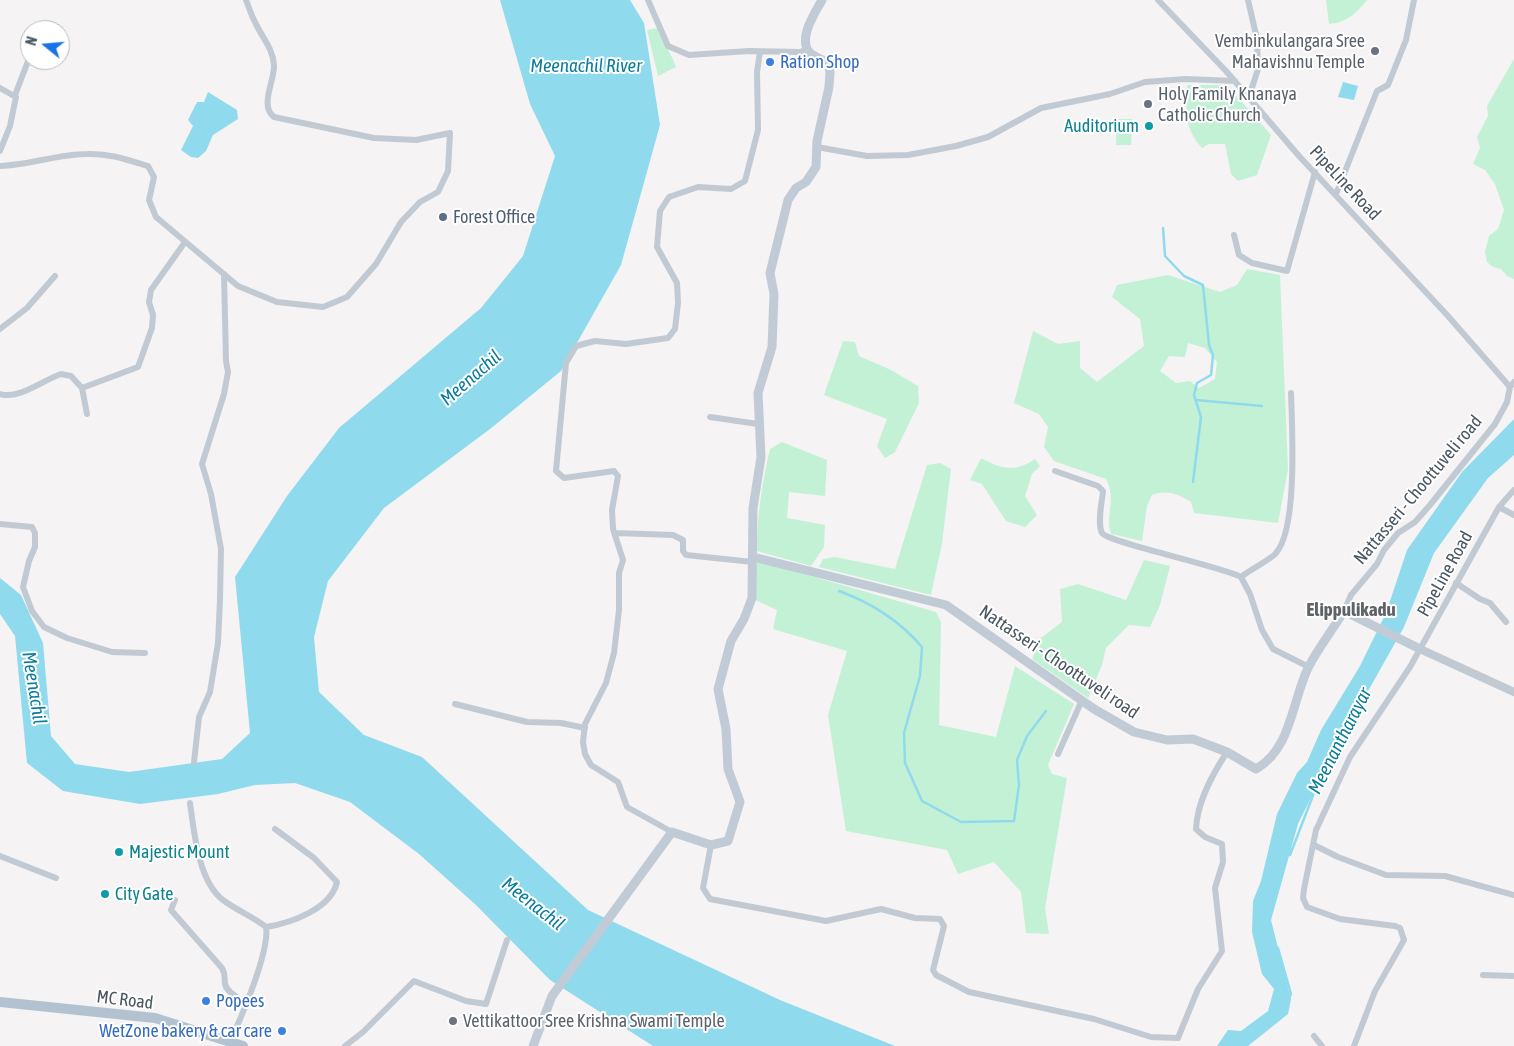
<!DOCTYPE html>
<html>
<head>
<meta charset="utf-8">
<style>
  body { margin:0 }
  #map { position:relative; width:1514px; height:1046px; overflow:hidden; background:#f5f3f3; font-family:"Asap Condensed",sans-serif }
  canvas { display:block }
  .north { position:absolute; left:20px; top:20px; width:50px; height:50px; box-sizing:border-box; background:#fff; border:1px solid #b7bbc0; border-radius:50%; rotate:287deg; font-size:14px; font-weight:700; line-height:20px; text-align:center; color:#4a5661 }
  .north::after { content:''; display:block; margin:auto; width:18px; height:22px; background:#1a73e8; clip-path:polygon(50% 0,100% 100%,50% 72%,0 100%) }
</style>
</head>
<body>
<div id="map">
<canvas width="1514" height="1046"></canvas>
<div class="north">N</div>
</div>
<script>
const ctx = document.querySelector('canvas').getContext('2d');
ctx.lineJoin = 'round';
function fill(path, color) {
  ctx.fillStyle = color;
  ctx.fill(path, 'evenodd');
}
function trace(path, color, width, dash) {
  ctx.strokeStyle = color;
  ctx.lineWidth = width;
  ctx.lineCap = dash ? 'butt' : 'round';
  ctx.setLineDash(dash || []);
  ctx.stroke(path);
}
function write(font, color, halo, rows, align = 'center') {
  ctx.font = font + ' "Asap Condensed",sans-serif';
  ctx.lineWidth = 4;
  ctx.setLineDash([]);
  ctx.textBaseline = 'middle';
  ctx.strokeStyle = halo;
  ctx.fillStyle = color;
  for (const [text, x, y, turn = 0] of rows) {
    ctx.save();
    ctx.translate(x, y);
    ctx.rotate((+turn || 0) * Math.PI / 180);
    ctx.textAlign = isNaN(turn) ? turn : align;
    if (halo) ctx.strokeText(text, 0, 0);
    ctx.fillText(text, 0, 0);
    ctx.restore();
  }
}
fill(new Path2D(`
  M 1326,0 L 1367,0 C 1357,13 1346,23 1329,24 Z
  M 658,28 C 663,42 671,53 676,67 L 658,76 L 647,30 Z
  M 1514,59 L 1514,279 L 1507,276 L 1501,269 L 1493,267 L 1487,262 L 1485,252 L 1489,236 L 1498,229 L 1504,210 L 1495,184 L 1485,170 L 1473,164 L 1480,148 L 1477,137 L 1488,116 L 1487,106 Z
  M 1187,85 L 1227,85 L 1271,135 L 1257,175 L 1238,181 L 1231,174 L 1225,144 L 1209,144 L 1202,148 C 1183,126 1187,113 1187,85 Z
  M 1117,119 L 1132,119 L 1131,145 L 1116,145 Z
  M 1247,269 L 1280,275 L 1288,469 L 1278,523 L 1194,513 L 1191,502 C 1177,493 1167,490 1152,495 L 1147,506 L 1142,541 L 1111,534 C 1105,514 1117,500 1106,479 L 1054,461 L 1044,447 L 1048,427 L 1039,414 L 1014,403 L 1033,331 L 1058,344 L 1080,341 L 1080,368 L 1097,382 L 1144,346 L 1140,319 L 1112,297 L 1117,285 L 1168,275 L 1220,292 L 1237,285 ZM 1188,343 L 1205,348 L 1217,362 L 1215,379 L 1199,388 L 1190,381 L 1176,383 L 1160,371 L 1169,356 L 1185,357 Z
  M 843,341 L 855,342 L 859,356 L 891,370 L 918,386 L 919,403 L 895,452 L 885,458 L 877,446 L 887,419 L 824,395 Z
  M 782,442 L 827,460 L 825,496 L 789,492 L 787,518 L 825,525 L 824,547 L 811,566 L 757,551 C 757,515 762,484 770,449 Z
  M 981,458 C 1001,469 1015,473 1035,459 L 1040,466 L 1032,474 L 1025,496 L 1037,515 L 1025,527 L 1006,521 L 982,484 L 970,480 Z
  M 940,463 L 951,469 L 942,543 L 931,595 L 819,567 L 823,559 L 835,557 L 895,569 L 927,465 Z
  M 1144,560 L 1170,566 L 1160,605 L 1150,627 L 1129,625 L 1106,648 L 1102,665 L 1088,698 L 1032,659 L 1041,638 L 1062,622 L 1060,589 L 1078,584 L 1126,600 Z
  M 759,561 L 936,612 L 941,622 L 939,725 L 996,737 L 1015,666 L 1074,704 L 1048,765 L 1052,774 L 1067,778 L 1045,908 L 1049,934 L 1026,933 L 1021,892 L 994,862 L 958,874 L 947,850 L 846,831 L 828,715 L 847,651 L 773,629 L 777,610 L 755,600 L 755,566 Z`), '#c3f1d5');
fill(new Path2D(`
  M 500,0 L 630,0 L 644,23 L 660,125 L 621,265 L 561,371 L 490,429 L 384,508 L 328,581 L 314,637 L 319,692 L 364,735 L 422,757 L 588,910 L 780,1000 L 895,1046 L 653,1046 L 550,980 L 476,905 L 419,854 L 350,802 L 295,783 L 255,785 L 218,794 L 140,804 L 63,791 L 27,763 L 15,636 L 0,614 L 0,578 L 21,595 L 43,643 L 51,736 L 75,764 L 129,772 L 222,759 L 250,733 L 235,577 L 287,496 L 339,428 L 481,308 L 523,256 L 555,156 L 530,104 Z
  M 1343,82 L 1358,86 L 1354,100 L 1338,97 Z
  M 208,92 L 237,110 L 238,119 L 213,135 L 206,151 L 198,158 L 191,157 L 181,150 L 193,126 L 188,120 L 197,102 L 204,102 Z
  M 1514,419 L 1514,455 L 1488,478 L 1434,553 L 1404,627 L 1331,757 L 1298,824 L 1271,920 L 1291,999 L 1288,1014 L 1248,1046 L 1217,1046 L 1228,1030 L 1241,1031 L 1268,1011 L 1274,989 L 1262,974 L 1252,932 L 1253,901 L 1261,881 L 1277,814 L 1297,773 L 1307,762 L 1321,730 L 1360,666 L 1386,613 L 1407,550 L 1462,472 Z`), '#90daee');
trace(new Path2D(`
  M 1163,228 L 1165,256 L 1184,276 L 1203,285 L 1209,345 L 1213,355 L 1211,375 L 1197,383 L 1194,395 L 1201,417 L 1193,482
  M 1196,400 L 1262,406
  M 839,591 C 872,603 899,620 922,647 L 920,676 L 904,733 L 905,763 L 922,801 L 961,822 L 1014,821 L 1019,785 L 1017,760 L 1027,736 L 1046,711
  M 1290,855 L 1317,785
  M 1278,948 L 1291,994 L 1289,998`), '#90daee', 2.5);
trace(new Path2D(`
  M 648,0 L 668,46 L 689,55 L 749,51 L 800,52 L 808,49
  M 1158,0 L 1226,71 L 1299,156 L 1448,316 L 1510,387
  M 1248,0 L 1257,39 L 1258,69 L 1249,97
  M 0,88 L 16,97 L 10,126 L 0,151
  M 15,95 L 30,56
  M 817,147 L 867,156 L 908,155 L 956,146 L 988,137 L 1041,108 L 1110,94 L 1145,82 L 1185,79 L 1235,81
  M 0,166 C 30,165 58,154 88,154 C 109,153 128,160 148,166 L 154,177 L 149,200 L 156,217 L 238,286 L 277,302 L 323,307 L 347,297 L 376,264 L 401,222 L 420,202 L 438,192 L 448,171 L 450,133 L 416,140 L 374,138 L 274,117 C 259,106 275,80 274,65 C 273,48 261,36 255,22 C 251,15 249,7 246,0
  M 1336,194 L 1377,91 L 1388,85 L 1406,40 L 1414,0
  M 1234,235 L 1239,255 L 1252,263 L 1287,271 L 1315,172
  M 0,329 L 27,308 L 55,276
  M 82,388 L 87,414
  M 0,394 C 19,400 43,380 61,374 L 71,376 L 82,388 L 138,367 L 152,328 L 153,315 L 149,302 L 151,290 L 185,242
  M 710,417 L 758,424
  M 1055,471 L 1098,486 L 1103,491 C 1102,502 1097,523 1102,533 C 1107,542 1223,567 1241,577 L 1250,594 L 1262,630 L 1273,649 L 1309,667
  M 1499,507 L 1514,515
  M 0,524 L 32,527 L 35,533 L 35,547 L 29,561 L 23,587 L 32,611 L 44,627 L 67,638 L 112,652 L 145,653
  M 615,533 L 673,535 L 683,540 L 683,551 L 686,555 L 753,562
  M 1241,577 C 1248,571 1273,558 1276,553 C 1298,528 1292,427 1291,393
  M 1456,583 L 1480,599 L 1490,603 L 1506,622
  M 1344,611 L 1351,595 L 1377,564 L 1384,550 L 1398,533 L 1415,522 L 1430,505 L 1495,424 L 1507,402 L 1510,387 L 1514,382
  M 455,704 L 527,722 L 561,723 L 585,728
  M 1058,754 L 1082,700
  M 194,762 L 199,717 L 210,692 L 218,643 L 220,599 L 221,549 L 211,494 L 202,464 L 224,394 L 228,372 L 226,361 L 224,274
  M 190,803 C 194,831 198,881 223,900 C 236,910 252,916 266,927 C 270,951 241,1018 230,1042
  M 672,832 L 627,807 L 618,782 L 591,765 L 585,754 L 583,742 L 585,724 L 606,683 L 614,653 L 619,610 L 619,573 L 623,560 L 613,529 L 612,510 L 618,476 L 614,471 L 564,478 L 556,471 L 566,363 L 576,346 L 595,341 L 626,344 L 668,338 L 675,329 L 678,303 L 677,283 L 657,247 L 660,211 L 669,197 L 698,187 L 731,189 L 745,181 L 758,130 L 757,72 L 760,52
  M 711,845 L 703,888 L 710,899 L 826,921 L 881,909 L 915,918 L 940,919 L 944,926 L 933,970 L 936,975 L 969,992 L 1094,1019 L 1151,1037 L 1178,1038 L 1198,989 L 1222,951 L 1215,888 L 1223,862 L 1222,844 L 1205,837 L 1196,829 C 1197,802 1212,775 1227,752
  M 1314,845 L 1338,857 L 1386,875 L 1445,876 L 1514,895
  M 0,856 L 56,878
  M 175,900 L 171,910 L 222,968 C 226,975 224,977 225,984 C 227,993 240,999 247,1004
  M 266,927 C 291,923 331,909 337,882 L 314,858 L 275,829
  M 1483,975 L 1514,976
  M 1314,1036 L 1322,1046
  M 345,1046 L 363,1032 L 414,981 L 466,1001 L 486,1004 L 507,940
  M 1354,1046 L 1375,991 L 1404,940 L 1400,928 L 1395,926 L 1340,919 L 1307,907 L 1303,898 L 1304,889 L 1316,830 L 1350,757 L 1410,667 L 1499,507 L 1514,490`), '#c1cad2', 6);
trace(new Path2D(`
  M 1420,649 L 1514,692`), '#c1cad2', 8);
trace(new Path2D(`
  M 753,557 L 946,605 L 1094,709 L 1134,732 L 1167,740 L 1193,739 L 1227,752 L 1256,769 C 1292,749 1292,699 1309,666 C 1319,647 1333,629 1344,611 L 1420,649
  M 533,1046 L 552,996 L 672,832 L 711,845 L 728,841 L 740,802 L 728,769 L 726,729 L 718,689 L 731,641 L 744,619 L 752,598 L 753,508 L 761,457 L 758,393 L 772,347 L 774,294 L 770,273 L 788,200 L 796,188 L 806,182 L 816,167 L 817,141 L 829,87 L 830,72 L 828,63 C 823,60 815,57 810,53 C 797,39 815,13 822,0`), '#c1cbd6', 9);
trace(new Path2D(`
  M 0,1002 L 155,1018 L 243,1046`), '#b3c2d1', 10);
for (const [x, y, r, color] of [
  [1375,51,5,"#6b7280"],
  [770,62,5,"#3f7fe0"],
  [1148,104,5,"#6b7280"],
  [1149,126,5,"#0f9aa8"],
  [443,217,5,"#5c6f8a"],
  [119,852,5,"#0f9aa8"],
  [105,894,5,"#0f9aa8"],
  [206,1001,5,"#3f7fe0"],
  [453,1021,5,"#6b7280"],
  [282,1031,5,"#3f7fe0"]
]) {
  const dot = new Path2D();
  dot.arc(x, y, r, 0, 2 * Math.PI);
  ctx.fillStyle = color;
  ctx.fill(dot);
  trace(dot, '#fff', 2);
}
write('18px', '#5b616d', '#fff', [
  ["Vembinkulangara Sree",1365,41,"right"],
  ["Mahavishnu Temple",1365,62,"right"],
  ["Holy Family Knanaya",1158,94],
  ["Catholic Church",1158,115],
  ["Vettikattoor Sree Krishna Swami Temple",463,1021]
], 'left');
write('18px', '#366cbe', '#fff', [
  ["Ration Shop",780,62],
  ["Popees",216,1001],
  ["WetZone bakery & car care",272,1031,"right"]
], 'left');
write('18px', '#0d838f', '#fff', [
  ["Auditorium",1139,126,"right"],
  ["Majestic Mount",129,852],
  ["City Gate",115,894]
], 'left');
write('18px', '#4a5661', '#fff', [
  ["PipeLine Road",1345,183,47],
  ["Nattasseri - Choottuveli road",1418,490,-50],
  ["PipeLine Road",1445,574,-61],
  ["Nattasseri - Choottuveli road",1059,662,34],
  ["MC Road",125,1000,7]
]);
write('18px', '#4e5e75', '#fff', [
  ["Forest Office",453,217]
], 'left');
write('italic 19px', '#0c7c9b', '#fff', [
  ["Meenachil River",586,66],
  ["Meenachil",471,378,-41],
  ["Meenachil",34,688,81],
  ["Meenantharayar",1340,741,-63],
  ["Meenachil",533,904,38]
]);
write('bold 19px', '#5f6368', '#fff', [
  ["Elippulikadu",1351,610]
]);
</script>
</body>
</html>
